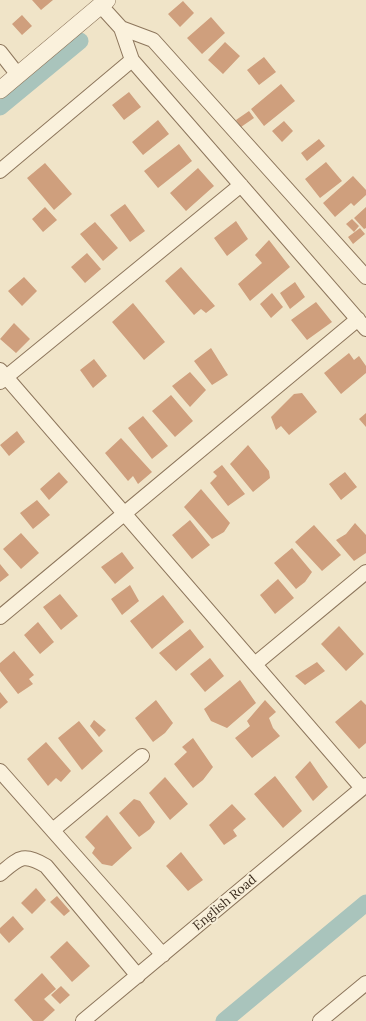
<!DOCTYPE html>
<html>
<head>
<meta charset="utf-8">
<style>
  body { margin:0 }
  canvas { display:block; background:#f0e4c8 }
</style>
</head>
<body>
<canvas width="366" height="1021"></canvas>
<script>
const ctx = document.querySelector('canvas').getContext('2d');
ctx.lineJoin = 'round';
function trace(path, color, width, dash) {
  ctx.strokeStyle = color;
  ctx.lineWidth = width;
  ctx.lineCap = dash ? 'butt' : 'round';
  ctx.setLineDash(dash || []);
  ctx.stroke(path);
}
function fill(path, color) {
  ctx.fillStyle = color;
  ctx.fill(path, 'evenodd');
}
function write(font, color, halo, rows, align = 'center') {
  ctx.font = font + ' Lora,serif';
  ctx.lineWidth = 4;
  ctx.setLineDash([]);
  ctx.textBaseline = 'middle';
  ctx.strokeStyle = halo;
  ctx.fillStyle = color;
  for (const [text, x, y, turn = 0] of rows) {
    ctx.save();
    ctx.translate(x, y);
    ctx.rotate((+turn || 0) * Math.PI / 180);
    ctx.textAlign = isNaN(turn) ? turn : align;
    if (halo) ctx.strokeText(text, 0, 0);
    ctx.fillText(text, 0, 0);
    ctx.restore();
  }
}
trace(new Path2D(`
  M 0,107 L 80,41
  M 224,1021 L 366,903`), '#a9c4bc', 17);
fill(new Path2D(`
  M 32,0 L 53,0 L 41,10 Z
  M 183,1 L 194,13 L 180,27 L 168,14 Z
  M 22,15 L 32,26 L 22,35 L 12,24 Z
  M 211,17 L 225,33 L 202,54 L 187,38 Z
  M 225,42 L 240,56 L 223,74 L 208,60 Z
  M 264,57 L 276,72 L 259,85 L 247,70 Z
  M 281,84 L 295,101 L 264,126 L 251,109 Z
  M 129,92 L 141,107 L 124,120 L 112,105 Z
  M 249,111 L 254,118 L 241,127 L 236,120 Z
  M 158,120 L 169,134 L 143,155 L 132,142 Z
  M 284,121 L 293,131 L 282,142 L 272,131 Z
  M 319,139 L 325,146 L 307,161 L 301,153 Z
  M 179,144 L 192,161 L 158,188 L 144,171 Z
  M 326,162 L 342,181 L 320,198 L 305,179 Z
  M 45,163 L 72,194 L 54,210 L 27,178 Z
  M 198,168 L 214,186 L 186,211 L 170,193 Z
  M 353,176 L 366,190 L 366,195 L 354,206 L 351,203 L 335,217 L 323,203 Z
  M 125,204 L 145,231 L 130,242 L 110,215 Z
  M 45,207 L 57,220 L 43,232 L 32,219 Z
  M 366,207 L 366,228 L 364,229 L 354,218 Z
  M 352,219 L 359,226 L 354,232 L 346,224 Z
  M 236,221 L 248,239 L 227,256 L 214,238 Z
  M 95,222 L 118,248 L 103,261 L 80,234 Z
  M 360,228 L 365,234 L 353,244 L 348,237 Z
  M 269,240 L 290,267 L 250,301 L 238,284 L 262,263 L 255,255 Z
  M 87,253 L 101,269 L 85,283 L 71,267 Z
  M 181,267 L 215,306 L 206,313 L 201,309 L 194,315 L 165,281 Z
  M 24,277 L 37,291 L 22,306 L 8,291 Z
  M 295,282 L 305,297 L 290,309 L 280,293 Z
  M 272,293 L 283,307 L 271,318 L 260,304 Z
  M 316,302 L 332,322 L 307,340 L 291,320 Z
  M 133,303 L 165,342 L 144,360 L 112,322 Z
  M 14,323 L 30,339 L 16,353 L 0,339 Z
  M 211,348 L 228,375 L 212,385 L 194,361 Z
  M 349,353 L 354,360 L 359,356 L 366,366 L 366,373 L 341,394 L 324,373 Z
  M 94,359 L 107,376 L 93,388 L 80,370 Z
  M 190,372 L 206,390 L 190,407 L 172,386 Z
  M 302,393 L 317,412 L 289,435 L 281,426 L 276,430 L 271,417 L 294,394 Z
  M 171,395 L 193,421 L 175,437 L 152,411 Z
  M 366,413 L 366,427 L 359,419 Z
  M 143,416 L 168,446 L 152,459 L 128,428 Z
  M 17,431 L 25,442 L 9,456 L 0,445 Z
  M 121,438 L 152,472 L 138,484 L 133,476 L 128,481 L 105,453 Z
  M 248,445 L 269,471 L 270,478 L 253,492 L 230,464 Z
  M 222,465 L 245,494 L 228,506 L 210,483 L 217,476 L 213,472 Z
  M 59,472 L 68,482 L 49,500 L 40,489 Z
  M 345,472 L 357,487 L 341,500 L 329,484 Z
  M 201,489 L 230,523 L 224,532 L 212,539 L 184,507 Z
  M 37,500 L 50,515 L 33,529 L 20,513 Z
  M 190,520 L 210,545 L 192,559 L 172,535 Z
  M 355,523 L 366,535 L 366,553 L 354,561 L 336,540 L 346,534 Z
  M 314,525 L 341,555 L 322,571 L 295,542 Z
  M 21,533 L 39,553 L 21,569 L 3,549 Z
  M 292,548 L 312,572 L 305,582 L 296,589 L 274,563 Z
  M 122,552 L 134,568 L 115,584 L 101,567 Z
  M 0,564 L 9,575 L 0,582 Z
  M 278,579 L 294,598 L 275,614 L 260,595 Z
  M 130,585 L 139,601 L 122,615 L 111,599 Z
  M 60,594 L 78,616 L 61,630 L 43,607 Z
  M 163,595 L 184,622 L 152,649 L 130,621 Z
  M 38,622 L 54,642 L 40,654 L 24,635 Z
  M 339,626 L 364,654 L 346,671 L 321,644 Z
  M 190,629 L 204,647 L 176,671 L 159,653 Z
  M 14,651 L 34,675 L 29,679 L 33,684 L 18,694 L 0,671 L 0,663 Z
  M 210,658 L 224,676 L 205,692 L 190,674 Z
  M 317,662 L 325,671 L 305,685 L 295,676 Z
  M 240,680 L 256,703 L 227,728 L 211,721 L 204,709 Z
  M 0,692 L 8,702 L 0,709 Z
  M 156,700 L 173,723 L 165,733 L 153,742 L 135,718 Z
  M 265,700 L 276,712 L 269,718 L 273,728 L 280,736 L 252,758 L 235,738 L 250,726 L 247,721 Z
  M 361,700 L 366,705 L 366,743 L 359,749 L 335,722 Z
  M 94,720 L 106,730 L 99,737 L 90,726 Z
  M 79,721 L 103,751 L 82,770 L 58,738 Z
  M 193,738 L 213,767 L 203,780 L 193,788 L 174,764 L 187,752 L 182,747 Z
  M 46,742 L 71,771 L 61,782 L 56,778 L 48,786 L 27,759 Z
  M 310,761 L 328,787 L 313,801 L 295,777 Z
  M 275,776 L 302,811 L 283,828 L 254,794 Z
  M 165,777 L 188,804 L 170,820 L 149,793 Z
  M 134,799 L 140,801 L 155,822 L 150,829 L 139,837 L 119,813 Z
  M 232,804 L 246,819 L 233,830 L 237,836 L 224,845 L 209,825 Z
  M 107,815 L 132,848 L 112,866 L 102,864 L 92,853 L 95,848 L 85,837 Z
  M 181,852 L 203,880 L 188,891 L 166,866 Z
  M 36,888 L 46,900 L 32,914 L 21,903 Z
  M 57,896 L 70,911 L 64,916 L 50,902 Z
  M 13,916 L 24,929 L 9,943 L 0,933 L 0,928 Z
  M 67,941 L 90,966 L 72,982 L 50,957 Z
  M 42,973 L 56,989 L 44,999 L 55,1010 L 43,1021 L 33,1021 L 14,1000 Z
  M 61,986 L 70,995 L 60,1004 L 51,995 Z`), '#cf9f7d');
const minor = new Path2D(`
  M 101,6 L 121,28 L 132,60 L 366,329
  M 121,28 L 153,40 L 366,277
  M 0,52 L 18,75
  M 0,171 L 132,60
  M 0,370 L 362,788
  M 0,382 L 241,185
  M 0,617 L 358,319
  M 255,664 L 366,572
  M 0,771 L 163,955
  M 53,830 L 142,756
  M 0,874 C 19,858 23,852 46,866 L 138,976
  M 83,1021 L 366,785
  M 320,1021 L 366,983`);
const tertiary = new Path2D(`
  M 0,90 L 107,0`);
trace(minor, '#8d765c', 16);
trace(tertiary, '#8d765c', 18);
trace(minor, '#faf1dc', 14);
trace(tertiary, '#faf1dc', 17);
write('13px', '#3d2e20', '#f7eed8', [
  ["English Road",225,903,-40]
]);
</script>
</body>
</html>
